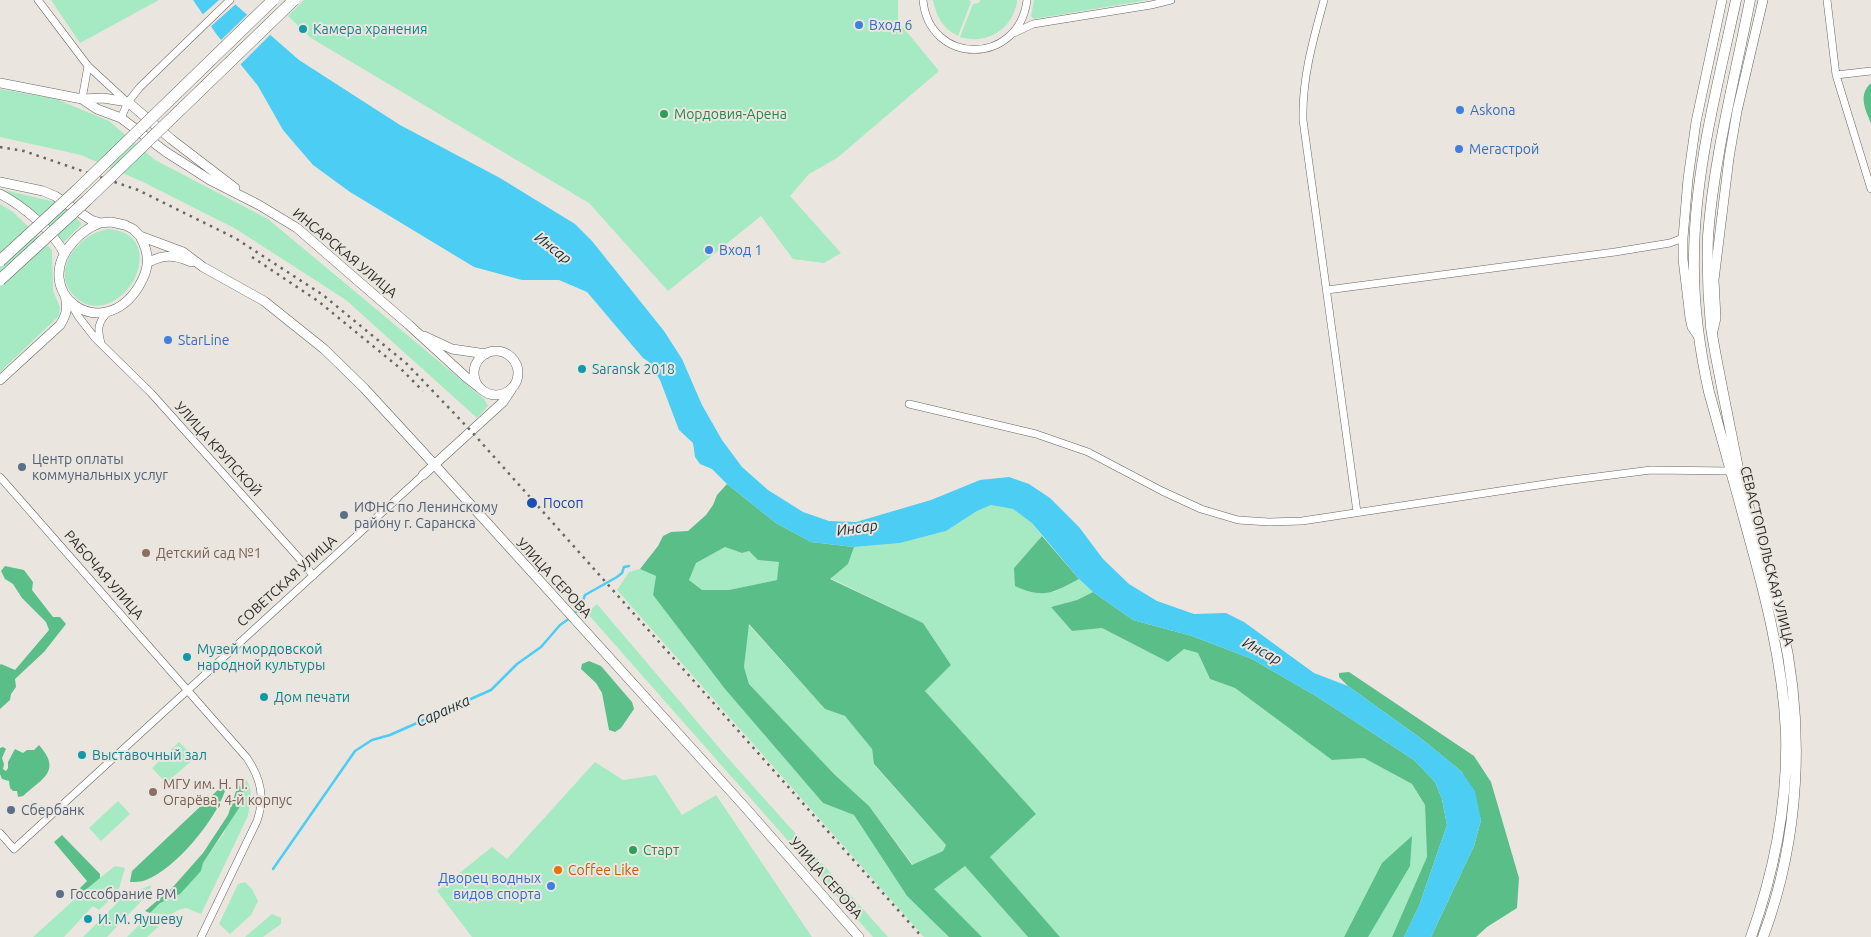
<!DOCTYPE html>
<html>
<head>
<meta charset="utf-8">
<style>
  body { margin:0 }
  canvas { display:block; background:#eae6df }
</style>
</head>
<body>
<canvas width="1871" height="937"></canvas>
<script>
const ctx = document.querySelector('canvas').getContext('2d');
ctx.lineJoin = 'round';
function fill(path, color) {
  ctx.fillStyle = color;
  ctx.fill(path, 'evenodd');
}
function trace(path, color, width, dash) {
  ctx.strokeStyle = color;
  ctx.lineWidth = width;
  ctx.lineCap = dash ? 'butt' : 'round';
  ctx.setLineDash(dash || []);
  ctx.stroke(path);
}
function write(font, color, halo, rows, align = 'center') {
  ctx.font = font + ' Ubuntu,sans-serif';
  ctx.lineWidth = 4;
  ctx.setLineDash([]);
  ctx.textBaseline = 'middle';
  ctx.strokeStyle = halo;
  ctx.fillStyle = color;
  for (const [text, x, y, turn = 0] of rows) {
    ctx.save();
    ctx.translate(x, y);
    ctx.rotate((+turn || 0) * Math.PI / 180);
    ctx.textAlign = isNaN(turn) ? turn : align;
    if (halo) ctx.strokeText(text, 0, 0);
    ctx.fillText(text, 0, 0);
    ctx.restore();
  }
}
fill(new Path2D(`
  M 51,0 L 159,0 L 80,43 Z
  M 304,0 L 898,0 L 898,21 L 939,71 L 837,158 L 809,174 L 790,196 L 841,253 L 824,263 L 793,259 L 761,216 L 668,291 L 589,203 L 311,38 L 288,16 Z
  M 933,0 L 969,0 L 971,2 L 958,36 C 943,29 936,16 933,0 Z
  M 981,0 L 1017,0 L 1017,3 C 1011,30 987,45 960,37 L 973,4 L 978,3 Z
  M 1034,0 L 1148,0 L 1034,19 L 1031,16 Z
  M 0,89 L 56,99 L 109,121 L 155,160 L 268,219 L 484,399 L 488,406 L 477,418 L 346,300 L 236,229 L 143,182 L 81,155 L 0,137 Z
  M 0,189 L 55,202 L 69,211 L 82,224 L 64,242 C 44,220 27,201 0,189 Z
  M 0,204 L 13,212 L 52,250 L 53,291 L 60,307 L 59,316 L 0,372 Z
  M 109,229 C 167,234 133,314 89,305 C 82,303 75,298 71,292 C 52,266 82,232 109,229 Z
  M 991,505 L 1013,509 L 1032,523 L 1042,536 L 1014,568 L 1054,592 L 1079,579 L 1093,592 L 1077,600 L 1051,607 L 1072,631 L 1102,628 L 1168,662 L 1184,649 L 1198,653 L 1210,679 L 1235,688 L 1332,760 L 1364,758 L 1412,784 L 1425,805 L 1427,858 L 1392,937 L 1368,937 L 1382,863 L 1344,937 L 1060,937 L 990,857 L 1036,814 L 925,691 L 951,665 L 923,623 L 830,578 L 848,564 L 854,547 L 900,543 L 946,531 L 977,511 Z
  M 725,547 L 742,553 L 749,551 L 758,560 L 780,562 L 777,580 L 729,590 L 702,590 L 689,580 L 696,563 Z
  M 640,569 L 656,576 L 653,595 L 725,689 L 823,803 L 854,815 L 907,896 L 949,937 L 924,937 L 617,590 L 629,572 Z
  M 597,604 L 727,757 L 888,937 L 873,937 L 587,613 Z
  M 748,624 L 825,709 L 845,716 L 872,749 L 874,765 L 946,845 L 943,851 L 913,865 L 869,806 L 834,774 L 749,684 L 744,668 Z
  M 179,742 L 195,758 L 166,783 L 152,768 Z
  M 595,762 L 623,780 L 656,775 L 682,815 L 716,795 L 812,937 L 472,937 L 437,891 L 492,847 L 507,859 Z
  M 246,780 C 254,789 250,804 248,816 L 201,914 L 186,908 L 178,910 L 170,915 L 150,913 L 160,903 L 169,898 L 190,882 L 201,871 L 203,863 L 224,833 L 243,789 L 238,785 Z
  M 118,801 L 130,814 L 101,841 L 89,828 Z
  M 115,866 L 125,868 L 118,892 L 99,910 L 93,906 L 64,937 L 33,937 L 86,889 Z
  M 965,866 L 1028,937 L 982,937 L 933,889 Z
  M 245,882 L 252,889 L 258,901 L 251,915 L 230,934 L 219,924 L 238,884 Z
  M 151,885 L 150,892 L 107,937 L 83,937 L 123,897 Z
  M 272,914 L 281,918 L 281,924 L 263,937 L 245,937 Z
  M 146,918 L 167,919 L 147,937 L 127,937 Z`), '#a5eac2');
fill(new Path2D(`
  M 1871,83 L 1871,123 C 1865,109 1858,95 1871,83 Z
  M 727,484 L 776,523 L 811,542 L 854,547 L 848,564 L 830,579 L 923,623 L 951,665 L 925,691 L 1036,814 L 990,857 L 1060,937 L 1028,937 L 965,866 L 934,889 L 982,937 L 949,937 L 907,896 L 854,815 L 823,803 L 725,689 L 653,595 L 656,576 L 640,569 L 658,546 L 663,536 L 671,532 L 688,531 L 706,515 L 713,505 L 717,495 ZM 725,547 L 742,553 L 749,551 L 758,560 L 779,562 L 777,580 L 729,590 L 702,590 L 689,580 L 696,563 ZM 749,624 L 825,709 L 845,716 L 872,749 L 874,764 L 946,845 L 943,851 L 912,865 L 869,806 L 834,774 L 749,684 L 744,667 Z
  M 1042,536 L 1079,579 C 1053,593 1043,599 1015,586 L 1014,568 Z
  M 5,566 L 24,570 L 33,582 L 32,590 L 53,617 L 60,617 L 66,624 L 44,652 L 15,679 L 16,687 L 11,694 L 10,700 L 0,709 L 0,665 L 1,664 L 15,670 L 49,630 L 46,622 L 22,598 L 13,584 L 5,579 L 1,571 Z
  M 1093,592 L 1133,620 L 1192,636 L 1252,659 L 1316,696 L 1414,760 L 1435,782 L 1442,799 L 1447,825 L 1419,906 L 1404,937 L 1392,937 L 1427,857 L 1425,805 L 1412,784 L 1364,758 L 1332,760 L 1235,688 L 1210,679 L 1198,653 L 1184,649 L 1168,662 L 1102,628 L 1072,631 L 1051,607 L 1077,600 Z
  M 589,661 L 601,666 L 632,702 L 634,709 L 621,728 L 615,732 L 609,730 L 602,693 L 596,683 L 581,669 L 582,664 Z
  M 1349,672 L 1474,756 L 1491,782 L 1519,878 L 1517,908 L 1487,927 L 1476,937 L 1431,937 L 1474,846 L 1481,820 L 1462,772 L 1423,740 L 1348,686 L 1339,677 L 1339,673 Z
  M 39,745 C 62,771 43,778 23,796 L 18,797 L 17,791 L 13,791 L 10,788 L 9,781 L 2,779 L 0,774 L 0,748 L 3,747 L 6,749 L 2,758 L 4,764 L 3,769 L 6,771 L 8,768 L 8,762 L 15,749 L 23,753 L 27,750 L 34,750 Z
  M 238,785 L 243,789 L 243,798 L 239,808 L 203,863 L 201,871 L 180,894 L 160,903 L 150,913 L 145,911 L 172,888 L 203,853 L 228,815 Z
  M 221,787 L 225,791 C 215,821 175,869 146,880 C 141,882 135,882 130,882 L 132,871 Z
  M 62,835 L 100,874 L 100,878 L 83,892 L 80,888 L 87,881 L 54,842 Z
  M 1412,836 L 1410,866 L 1368,937 L 1344,937 L 1382,863 Z`), '#5abe89');
fill(new Path2D(`
  M 193,0 L 233,0 L 236,5 L 299,60 L 400,125 L 500,178 L 575,224 L 592,241 L 664,331 L 682,359 L 702,405 L 722,440 L 742,467 L 768,490 L 803,512 L 829,521 L 856,522 L 931,500 L 980,480 L 1009,477 L 1029,484 L 1050,498 L 1079,527 L 1103,559 L 1129,584 L 1157,601 L 1194,614 L 1226,613 L 1244,622 L 1314,673 L 1348,686 L 1423,740 L 1462,772 L 1475,791 L 1481,820 L 1474,846 L 1431,937 L 1404,937 L 1419,906 L 1447,825 L 1442,799 L 1435,782 L 1414,760 L 1316,696 L 1252,659 L 1192,636 L 1133,620 L 1093,592 L 1079,579 L 1032,523 L 1013,509 L 991,505 L 977,511 L 946,531 L 900,543 L 854,547 L 811,542 L 776,523 L 727,484 L 712,469 L 700,464 L 695,457 L 693,443 L 679,430 L 660,380 L 649,362 L 643,358 L 587,292 L 559,280 L 522,280 L 474,267 L 350,192 L 313,165 L 283,130 L 258,86 L 217,35 Z`), '#4ccdf4');
fill(new Path2D(`
  M 219,0 L 236,0 L 237,3 L 209,28 L 201,16 Z
  M 249,13 L 273,32 L 239,66 L 219,42 Z`), '#eae6df');
trace(new Path2D(`
  M 574,614 L 580,608 L 585,595 L 617,577 L 622,573 L 624,567 L 629,566
  M 273,869 L 355,751 L 372,740 L 390,735 L 491,690 L 517,664 L 541,647 L 560,625 L 570,618`), '#4ccdf4', 2.5);
const minor = new Path2D(`
  M 38,0 L 88,66 L 127,102
  M 923,0 C 929,66 1019,66 1027,0
  M 1324,0 C 1313,40 1302,78 1303,120 L 1357,512
  M 1827,0 L 1836,75 L 1871,189
  M 1014,33 L 1033,24 L 1151,5 L 1171,0
  M 1836,75 L 1871,71
  M 82,99 L 88,66
  M 121,118 L 128,102 L 140,87 L 230,0
  M 1327,290 L 1615,252 L 1670,243 L 1683,238
  M 70,302 L 78,316 L 95,338 L 151,393 L 307,567 L 313,576
  M 101,343 C 97,329 98,322 108,312
  M 909,404 L 1036,434 L 1088,452 L 1162,491 L 1201,509 L 1238,520 L 1269,522 L 1302,521 L 1565,481 L 1651,470 L 1731,471
  M 0,477 L 247,758 C 261,779 265,797 257,821 L 201,937
  M 0,833 L 14,849 L 423,475`);
const tertiary = new Path2D(`
  M 0,83 L 82,99 L 103,98 L 128,102 L 171,139 L 235,188
  M 82,99 L 97,109 L 121,118 L 166,152 L 210,180 L 259,205 L 297,228 L 409,325 L 467,378 L 480,388
  M 0,182 L 43,191 L 55,196 L 91,220 L 100,223 L 111,222 L 125,225 L 133,229 L 140,236 L 183,252 L 203,267 L 264,301 L 324,349 L 364,388 L 422,451 L 744,806 L 859,937
  M 0,194 C 22,205 53,231 64,253
  M 100,223 C 89,227 81,233 73,242 C 28,292 102,347 139,286 C 150,268 150,254 140,236
  M 149,262 C 165,254 175,255 191,262
  M 1713,331 L 1716,318 L 1714,280 L 1729,158 L 1737,111 L 1763,0
  M 424,336 L 452,349 L 486,354
  M 1699,337 L 1692,327 L 1690,318 L 1683,259 L 1683,238 L 1688,179 L 1696,122 L 1722,0
  M474 373a22 22 0 1 1 44 0a22 22 0 1 1-44 0Z
  M 0,380 L 60,325 C 67,314 68,308 65,295
  M 423,475 L 503,402 L 511,390`);
const secondary = new Path2D(`
  M 1736,0 C 1718,84 1695,169 1694,255 C 1693,301 1699,347 1709,392 C 1721,436 1734,481 1746,526 C 1765,594 1783,663 1786,733 C 1788,803 1774,872 1751,937
  M 1750,0 C 1735,78 1714,156 1708,236 C 1707,266 1708,297 1711,327 C 1714,349 1719,371 1723,393 C 1728,418 1733,443 1738,468 C 1751,521 1770,572 1782,625 C 1805,728 1800,838 1763,937`);
trace(minor, '#68655f', 8);
trace(tertiary, '#68655f', 10);
trace(secondary, '#68655f', 11);
trace(minor, '#fff', 7);
trace(tertiary, '#fff', 9);
trace(secondary, '#fff', 10);
trace(new Path2D(`
  M 0,147 L 24,151 L 138,190 L 235,238 L 323,295 L 407,364 L 471,431 L 922,937
  M 252,257 L 318,301 L 401,369 L 423,391`), '#686662', 2.5, [2.5, 5]);
const primaryBridge = new Path2D(`
  M 0,261 L 77,190 L 273,0
  M 0,280 L 87,200 L 294,0`);
trace(primaryBridge, '#68655f', 12, []);
trace(primaryBridge, '#fff', 11);
for (const [x, y, r, color] of [
  [859,25,5,"#3f7fe0"],
  [303,29,5,"#0f9aa8"],
  [1460,110,5,"#3f7fe0"],
  [664,114,5,"#2e9e5b"],
  [1459,149,5,"#3f7fe0"],
  [709,250,5,"#3f7fe0"],
  [168,340,5,"#3f7fe0"],
  [582,369,5,"#0f9aa8"],
  [22,467,5,"#5c6f8a"],
  [532,503,6,"#1a4fb4"],
  [344,515,5,"#5c6f8a"],
  [146,553,5,"#8d6e63"],
  [187,657,5,"#0f9aa8"],
  [264,697,5,"#0f9aa8"],
  [82,755,5,"#0f9aa8"],
  [153,792,5,"#8d6e63"],
  [11,810,5,"#5c6f8a"],
  [633,850,5,"#2e9e5b"],
  [558,870,5,"#e8710a"],
  [551,886,5,"#3f7fe0"],
  [60,894,5,"#5c6f8a"],
  [88,919,5,"#0f9aa8"]
]) {
  const dot = new Path2D();
  dot.arc(x, y, r, 0, 2 * Math.PI);
  ctx.fillStyle = color;
  ctx.fill(dot);
  trace(dot, '#eae6df', 2);
}
write('14px', '#366cbe', '#eae6df', [
  ["Вход 6",869,25],
  ["Askona",1470,110],
  ["Мегастрой",1469,149],
  ["Вход 1",719,250],
  ["StarLine",178,340],
  ["Дворец водных",541,878,"right"],
  ["видов спорта",541,894,"right"]
], 'left');
write('14px', '#0d838f', '#eae6df', [
  ["Камера хранения",313,29],
  ["Saransk 2018",592,369],
  ["Музей мордовской",197,649],
  ["народной культуры",197,665],
  ["Дом печати",274,697],
  ["Выставочный зал",92,755],
  ["И. М. Яушеву",98,919]
], 'left');
write('14px', '#27864d', '#eae6df', [
  ["Мордовия-Арена",674,114],
  ["Старт",643,850]
], 'left');
write('14px', '#2c2b28', '#eae6df', [
  ["ИНСАРСКАЯ УЛИЦА",345,253,40],
  ["УЛИЦА КРУПСКОЙ",218,449,48],
  ["СЕВАСТОПОЛЬСКАЯ УЛИЦА",1767,556,76],
  ["РАБОЧАЯ УЛИЦА",104,575,49],
  ["УЛИЦА СЕРОВА",554,578,47],
  ["СОВЕТСКАЯ УЛИЦА",287,581,-42],
  ["УЛИЦА СЕРОВА",826,878,49]
]);
write('14px', '#4e5e75', '#eae6df', [
  ["Центр оплаты",32,459],
  ["коммунальных услуг",32,475],
  ["ИФНС по Ленинскому",354,507],
  ["району г. Саранска",354,523],
  ["Сбербанк",21,810],
  ["Госсобрание РМ",70,894]
], 'left');
write('14px', '#164399', '#eae6df', [
  ["Посоп",543,503]
], 'left');
write('14px', '#785e54', '#eae6df', [
  ["Детский сад №1",156,553],
  ["МГУ им. Н. П.",163,784],
  ["Огарёва, 4-й корпус",163,800]
], 'left');
write('14px', '#c56008', '#eae6df', [
  ["Coffee Like",568,870]
], 'left');
write('italic 15px', '#1a2f37', '#eae6df', [
  ["Инсар",553,248,38],
  ["Инсар",857,528,-8],
  ["Инсар",1262,651,28],
  ["Саранка",443,711,-24]
]);
</script>
</body>
</html>
